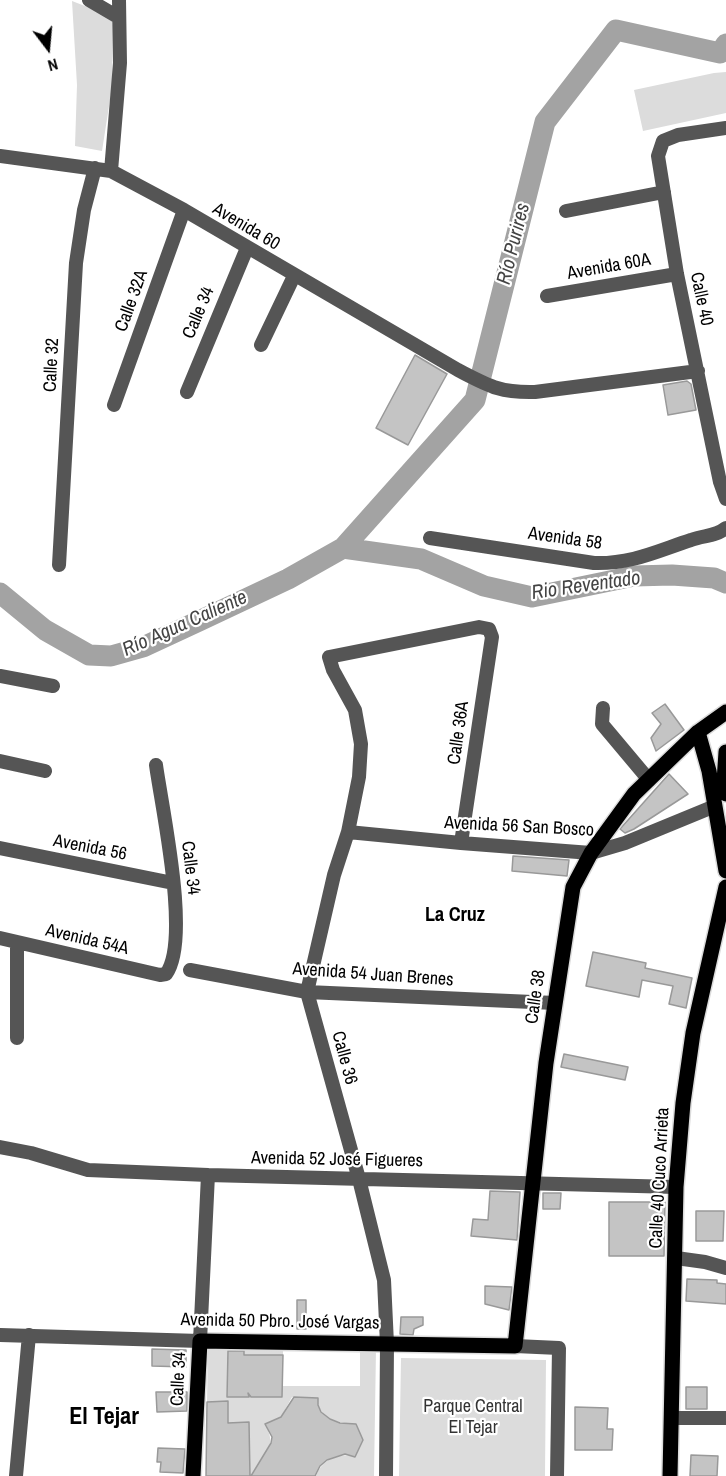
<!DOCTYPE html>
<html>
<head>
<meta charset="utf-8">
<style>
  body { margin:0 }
  #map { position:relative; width:726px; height:1476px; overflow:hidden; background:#fff; font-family:"Archivo Narrow",sans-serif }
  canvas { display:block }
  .north { position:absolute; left:18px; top:18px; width:60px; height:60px; -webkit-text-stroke:4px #fff; paint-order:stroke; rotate:164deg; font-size:16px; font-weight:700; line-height:24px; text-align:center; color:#000 }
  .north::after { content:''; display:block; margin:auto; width:21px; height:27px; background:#000; clip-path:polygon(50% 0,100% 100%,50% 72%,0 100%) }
</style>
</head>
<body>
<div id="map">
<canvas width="726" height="1476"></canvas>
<div class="north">N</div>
</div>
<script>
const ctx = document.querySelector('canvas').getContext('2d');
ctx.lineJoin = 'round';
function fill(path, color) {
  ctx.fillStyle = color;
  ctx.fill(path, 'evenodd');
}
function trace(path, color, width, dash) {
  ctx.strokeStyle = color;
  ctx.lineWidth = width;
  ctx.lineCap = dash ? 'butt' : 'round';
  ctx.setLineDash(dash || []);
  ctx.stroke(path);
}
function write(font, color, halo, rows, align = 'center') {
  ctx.font = font + ' "Archivo Narrow",sans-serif';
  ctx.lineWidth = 4.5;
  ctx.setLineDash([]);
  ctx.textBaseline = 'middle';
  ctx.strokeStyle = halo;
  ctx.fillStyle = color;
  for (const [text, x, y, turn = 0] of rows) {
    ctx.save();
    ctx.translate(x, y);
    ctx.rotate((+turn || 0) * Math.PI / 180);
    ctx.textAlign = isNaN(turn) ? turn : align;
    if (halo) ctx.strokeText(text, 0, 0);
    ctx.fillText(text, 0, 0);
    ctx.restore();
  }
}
fill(new Path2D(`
  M 72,1 L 90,8 L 113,20 L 112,87 L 102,151 L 75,146 L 77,85 Z
  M 726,72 L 726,113 L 643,131 L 634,90 L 714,73 Z
  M 208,1347 L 228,1348 L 228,1397 L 282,1397 L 282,1386 L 360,1386 L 360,1349 L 376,1349 L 374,1476 L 316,1476 C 322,1459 338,1453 355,1456 L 363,1440 L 356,1424 C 339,1423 319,1420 317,1398 L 292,1397 L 281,1417 L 265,1424 C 276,1445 268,1447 257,1466 L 261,1476 L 250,1476 L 228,1423 L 228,1401 L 207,1402 Z
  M 244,1348 L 283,1349 L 283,1355 L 244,1355 Z
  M 401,1358 L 546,1360 L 545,1476 L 399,1476 Z`), '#dcdcdc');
trace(new Path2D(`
  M 343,548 L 421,559 L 484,586 L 532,597 L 634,576 L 672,575 L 714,578 L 726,583
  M 0,593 L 45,630 L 89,655 L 111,656 L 143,647 L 199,621 L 288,579 L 343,548 L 475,400 L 545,122 L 616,30 L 720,53 L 726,44`), '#a3a3a3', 21);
const building = new Path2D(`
  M 415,355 L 447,374 L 408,445 L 376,428 Z
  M 687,381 L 691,384 L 696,410 L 668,415 L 663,385 Z
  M 665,704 L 684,730 L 656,751 L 651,738 L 661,724 L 652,713 Z
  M 669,774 L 688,794 L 634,829 L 625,833 L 620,829 Z
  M 513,856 L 569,860 L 567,876 L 512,871 Z
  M 593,952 L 646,963 L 645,968 L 692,978 L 686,1008 L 669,1004 L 673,986 L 642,980 L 639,997 L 586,986 Z
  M 564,1054 L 628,1067 L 625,1080 L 561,1067 Z
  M 490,1191 L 520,1192 L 517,1240 L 471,1236 L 473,1219 L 488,1220 Z
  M 543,1193 L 561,1193 L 560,1209 L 543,1209 Z
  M 609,1202 L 665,1202 L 664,1256 L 609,1256 Z
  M 696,1211 L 724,1211 L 723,1241 L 696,1241 Z
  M 687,1279 L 717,1280 L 717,1283 L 726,1284 L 726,1304 L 686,1301 Z
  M 485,1286 L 512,1287 L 509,1310 L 485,1304 Z
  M 297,1300 L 306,1300 L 306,1329 L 297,1329 Z
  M 401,1317 L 423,1317 L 423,1325 L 414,1329 L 413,1335 L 400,1334 Z
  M 152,1349 L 186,1350 L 186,1367 L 152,1366 Z
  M 228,1351 L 244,1351 L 244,1355 L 283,1355 L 282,1397 L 251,1397 L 248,1393 L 249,1397 L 227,1397 Z
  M 686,1387 L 707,1387 L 707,1409 L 686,1409 Z
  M 156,1392 L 187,1392 L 187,1411 L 157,1412 Z
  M 294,1397 L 318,1398 L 318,1405 L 321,1412 L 330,1419 L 340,1423 L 356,1424 L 363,1440 L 355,1457 L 345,1454 L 327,1460 L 320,1466 L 315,1476 L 251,1476 L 271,1443 L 272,1437 L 265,1424 L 281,1417 Z
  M 228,1401 L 228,1423 L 249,1422 L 250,1476 L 206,1476 L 207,1402 Z
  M 575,1407 L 608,1408 L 607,1429 L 613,1429 L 612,1450 L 575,1450 Z
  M 158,1448 L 185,1449 L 183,1473 L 160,1472 L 161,1462 L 157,1462 Z
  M 691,1455 L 718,1456 L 717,1476 L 690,1476 Z`);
fill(building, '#c4c4c4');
trace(building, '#999', 1.5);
const major = new Path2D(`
  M 698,732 L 709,771 L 726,871
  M 726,752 L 724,781 L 726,794
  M 193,1476 L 200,1341 L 515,1346 L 546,1063 L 573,887 L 591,853 L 634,794 L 698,732 L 726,712
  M 670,1476 L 676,1187 L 683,1103 L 693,1033 L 726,887`);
trace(major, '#dbdbdb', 18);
trace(new Path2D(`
  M 89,0 L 118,17
  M 726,128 L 678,135 L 663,141 L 658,156 L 677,274 L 720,482 L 726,499
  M 0,156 L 111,171 L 184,210 L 458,370 C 489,386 500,393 535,392 L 698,371
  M 111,171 L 120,63 L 119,0
  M 566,211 L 664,192
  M 547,296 L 677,274
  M 261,345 L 294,276
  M 187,392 L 247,248
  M 114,405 L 184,210
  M 430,538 L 594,563 C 632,564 657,551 691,540 C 704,535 715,537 726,528
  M 59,565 L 76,263 L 84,210 L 95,168
  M 0,676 L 53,686
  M 603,708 L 602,724 L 649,780
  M 0,761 L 45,771
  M 348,832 L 461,843 L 591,853 L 625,843 L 715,806
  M 0,848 L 173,883
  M 0,938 L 160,975 L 166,974 C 191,940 162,809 156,765
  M 17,942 L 17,1038
  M 190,970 L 307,992 L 555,1003
  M 0,1147 L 31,1153 L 88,1170 L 208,1175 L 676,1187
  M 676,1258 L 705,1262 L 726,1268
  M 0,1335 L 200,1341 L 208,1175
  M 515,1346 L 559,1348 L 557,1476
  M 671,1418 L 726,1418
  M 16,1476 L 29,1335
  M 386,1476 L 387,1344 L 384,1280 L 359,1179 L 307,992 L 334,875 L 348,832 L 359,777 L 361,744 L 355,710 L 333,670 L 329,657 L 479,627 L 489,629 L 492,637 L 461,843`), '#555', 14);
trace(major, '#000', 15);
write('18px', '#000', '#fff', [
  ["Avenida 60",246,227,31],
  ["Avenida 60A",609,267,-10],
  ["Calle 40",701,299,78],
  ["Calle 32A",132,301,-70],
  ["Calle 34",199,313,-67],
  ["Calle 32",52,365,-87],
  ["Avenida 58",565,539,8],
  ["Calle 36A",459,733,-82],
  ["Avenida 56 San Bosco",519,827,3],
  ["Avenida 56",90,848,11],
  ["Calle 34",190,868,83],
  ["Avenida 54A",87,940,13],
  ["Avenida 54 Juan Brenes",373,975,4],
  ["Calle 38",536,997,-82],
  ["Calle 36",344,1058,75],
  ["Avenida 52 José Figueres",337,1160,1],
  ["Calle 40 Cuco Arrieta",660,1178,-87],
  ["Avenida 50 Pbro. José Vargas",280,1322,1],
  ["Calle 34",179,1379,-87]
]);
write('18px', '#333', '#fff', [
  ["Parque Central",473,1407],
  ["El Tejar",473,1428]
]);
write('italic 20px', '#444', '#fff', [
  ["Río Purires",514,244,-76],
  ["Rio Reventado",586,586,-8],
  ["Río Agua Caliente",185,624,-24]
]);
write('bold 20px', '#000', '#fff', [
  ["La Cruz",455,916]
]);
write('bold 24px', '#000', '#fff', [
  ["El Tejar",104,1418]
]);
</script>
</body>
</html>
